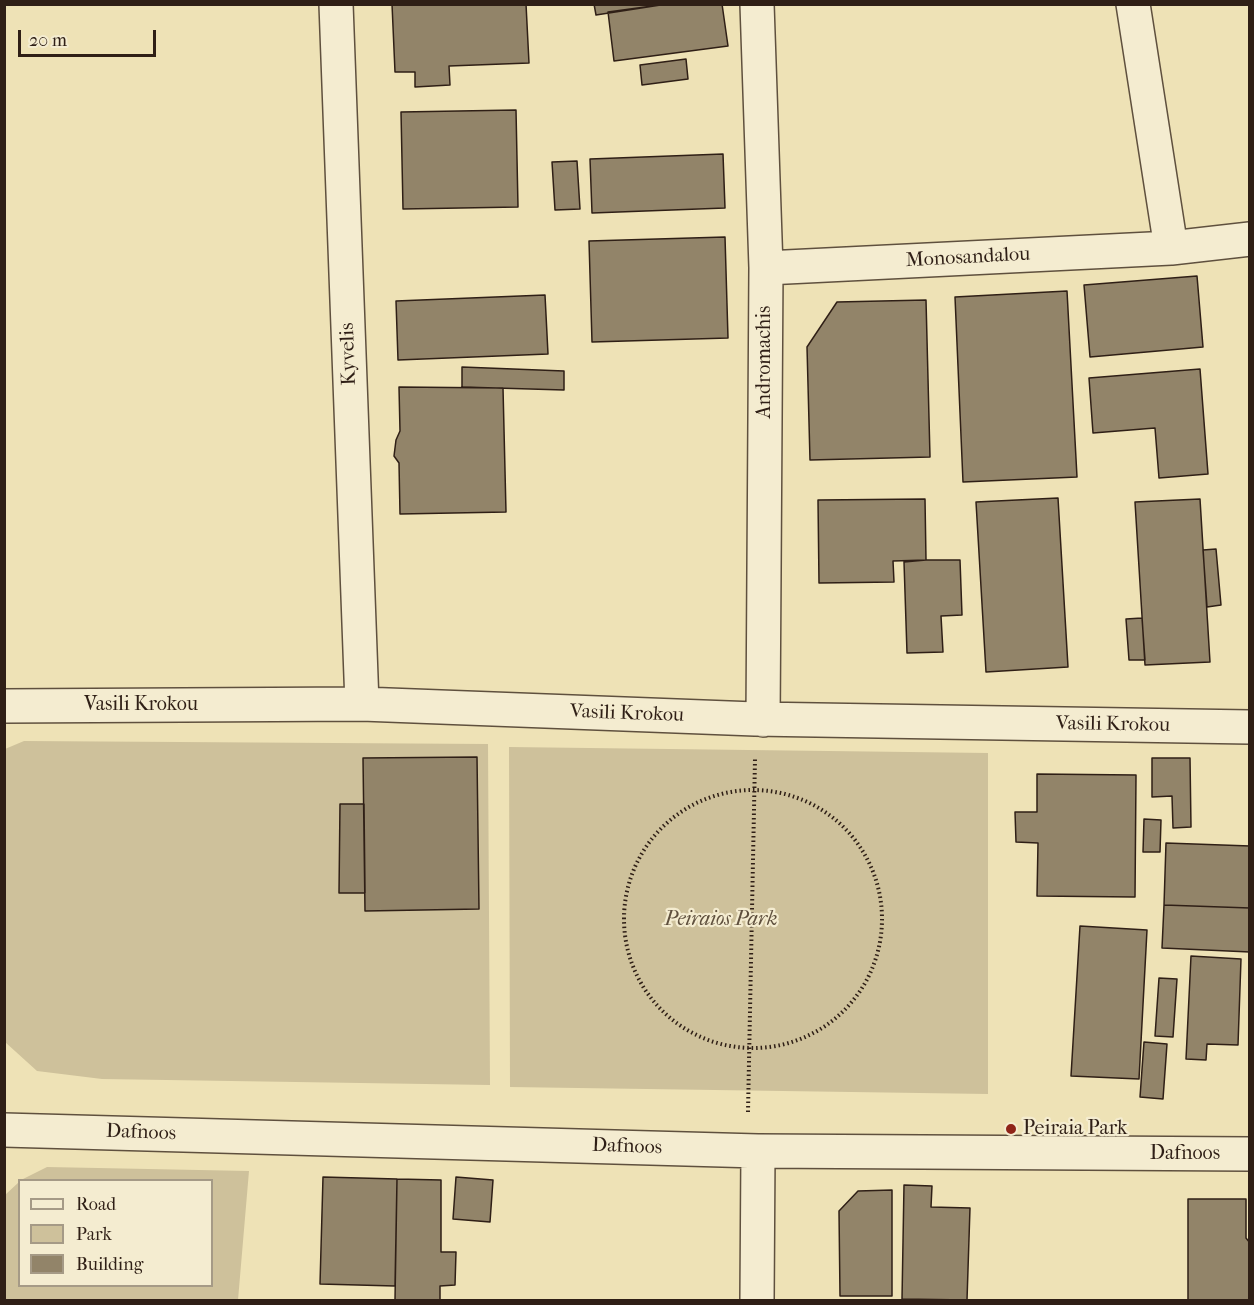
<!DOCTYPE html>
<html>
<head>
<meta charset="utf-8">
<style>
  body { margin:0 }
  #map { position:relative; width:1254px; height:1305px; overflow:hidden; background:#eee2b6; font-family:"IM FELL French Canon",serif }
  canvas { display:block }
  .frame { position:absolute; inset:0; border:6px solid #2f1f16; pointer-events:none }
  .legend { position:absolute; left:18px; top:1179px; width:195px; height:108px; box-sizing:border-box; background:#f4ecd0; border:2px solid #a59a86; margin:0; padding:8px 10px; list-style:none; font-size:18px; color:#2f1f16 }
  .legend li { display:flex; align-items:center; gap:12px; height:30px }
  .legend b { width:30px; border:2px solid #a59a86 }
  .scale { position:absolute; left:18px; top:30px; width:138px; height:27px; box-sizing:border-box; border:3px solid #2f1f16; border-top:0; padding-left:8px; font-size:18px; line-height:21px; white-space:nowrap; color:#2f1f16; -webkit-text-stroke:4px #f4ecd0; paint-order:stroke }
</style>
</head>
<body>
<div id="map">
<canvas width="1254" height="1305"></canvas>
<div class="frame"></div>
<ul class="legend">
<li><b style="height:8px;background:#f4ecd0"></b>Road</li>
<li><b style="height:16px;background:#cec19b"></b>Park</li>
<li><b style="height:16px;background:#928469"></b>Building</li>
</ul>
<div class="scale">20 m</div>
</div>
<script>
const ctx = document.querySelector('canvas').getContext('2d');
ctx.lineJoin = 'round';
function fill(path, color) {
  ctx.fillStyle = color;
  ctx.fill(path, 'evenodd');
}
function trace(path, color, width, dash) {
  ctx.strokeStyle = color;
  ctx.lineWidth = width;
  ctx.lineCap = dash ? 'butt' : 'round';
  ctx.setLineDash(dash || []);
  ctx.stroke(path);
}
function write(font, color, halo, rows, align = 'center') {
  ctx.font = font + ' "IM FELL French Canon",serif';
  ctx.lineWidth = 4.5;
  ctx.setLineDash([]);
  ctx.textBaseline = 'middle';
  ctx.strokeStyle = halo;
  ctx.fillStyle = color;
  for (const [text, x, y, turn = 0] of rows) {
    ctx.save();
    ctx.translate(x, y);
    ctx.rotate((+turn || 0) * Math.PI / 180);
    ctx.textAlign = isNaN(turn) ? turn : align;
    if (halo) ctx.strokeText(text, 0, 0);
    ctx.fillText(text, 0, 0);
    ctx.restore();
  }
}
fill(new Path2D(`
  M 24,741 L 488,744 L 490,1085 L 102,1079 L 37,1071 L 5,1042 L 5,749 Z
  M 509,747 L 988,753 L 988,1094 L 510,1087 Z
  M 47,1167 L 249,1171 L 238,1300 L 5,1300 L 5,1195 L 19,1182 L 20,1286 L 212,1286 L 212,1180 L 21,1180 Z`), '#cec19b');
const building = new Path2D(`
  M 392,4 L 526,4 L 529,63 L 449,66 L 450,85 L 415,87 L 415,72 L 395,72 Z
  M 594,4 L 667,4 L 596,15 Z
  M 667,4 L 722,4 L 728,46 L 614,61 L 608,12 Z
  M 686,59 L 688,79 L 642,85 L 640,65 Z
  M 516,110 L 518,207 L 403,209 L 401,112 Z
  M 723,154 L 725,208 L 592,213 L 590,159 Z
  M 577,161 L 580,209 L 555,210 L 552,162 Z
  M 725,237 L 728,338 L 592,342 L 589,241 Z
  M 1197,276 L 1203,347 L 1090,357 L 1084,285 Z
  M 1067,291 L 1077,477 L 963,482 L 955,297 Z
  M 545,295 L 548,354 L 398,360 L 396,301 Z
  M 926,300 L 930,457 L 810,460 L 807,347 L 837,302 Z
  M 462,367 L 564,371 L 564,390 L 462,387 Z
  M 1200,369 L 1208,474 L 1159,478 L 1155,428 L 1093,433 L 1089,378 Z
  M 399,387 L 503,388 L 506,512 L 400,514 L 399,463 L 394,456 L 396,440 L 400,431 Z
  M 1058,498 L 1068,667 L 986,672 L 976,502 Z
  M 925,499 L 926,560 L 893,561 L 894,582 L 819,583 L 818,500 Z
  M 1200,499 L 1210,662 L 1145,665 L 1135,502 Z
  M 1216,549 L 1221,605 L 1207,607 L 1203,550 Z
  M 926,560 L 960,560 L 962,615 L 941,616 L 943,652 L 907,653 L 904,562 Z
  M 1142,618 L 1145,660 L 1129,660 L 1126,619 Z
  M 477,757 L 479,909 L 365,911 L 363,758 Z
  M 1152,758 L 1190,758 L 1191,827 L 1173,828 L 1172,796 L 1152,797 Z
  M 1037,774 L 1136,775 L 1135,897 L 1037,896 L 1038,843 L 1016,842 L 1015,812 L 1037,812 Z
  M 340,804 L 364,804 L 365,893 L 339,893 Z
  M 1144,819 L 1161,820 L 1160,852 L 1143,852 Z
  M 1166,843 L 1250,846 L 1250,908 L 1164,905 Z
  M 1164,905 L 1250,908 L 1250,952 L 1162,948 Z
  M 1080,926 L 1147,930 L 1139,1079 L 1071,1076 Z
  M 1191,956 L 1241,959 L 1238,1045 L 1207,1044 L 1206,1060 L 1186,1059 Z
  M 1159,978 L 1177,979 L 1173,1037 L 1155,1036 Z
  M 1144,1042 L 1167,1044 L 1163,1099 L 1140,1097 Z
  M 323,1177 L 397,1179 L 395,1286 L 320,1284 Z
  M 456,1177 L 493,1180 L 490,1222 L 453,1219 Z
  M 397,1179 L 441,1180 L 441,1252 L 456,1252 L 455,1285 L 440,1286 L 440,1300 L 395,1300 Z
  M 904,1185 L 932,1186 L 931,1207 L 970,1208 L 967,1300 L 902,1299 Z
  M 892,1190 L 892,1296 L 840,1296 L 839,1211 L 858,1191 Z
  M 1188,1199 L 1246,1199 L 1246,1238 L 1250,1243 L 1250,1300 L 1188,1300 Z`);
fill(building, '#928469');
trace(building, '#2f1f16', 1.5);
const minor = new Path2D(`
  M 336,4 L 362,704
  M 757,4 L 766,268 L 763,720
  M 1133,4 L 1171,248
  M 766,268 L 1171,248 L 1250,239
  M 4,706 L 362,704 L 755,719 L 1250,727
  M 4,1130 L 758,1151 L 1250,1154
  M 757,1300 L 758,1151`);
trace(minor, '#5f503e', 36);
trace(new Path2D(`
  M624 919a129 129 0 1 1 258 0a129 129 0 1 1-258 0Z
  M 748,1112 L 755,759`), '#2f1f16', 4, [1.5, 3]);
trace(minor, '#f4ecd0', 33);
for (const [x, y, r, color] of [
  [1011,1129,6,"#8f2418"]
]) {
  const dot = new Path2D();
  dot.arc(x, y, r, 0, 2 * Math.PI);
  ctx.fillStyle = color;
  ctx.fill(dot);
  trace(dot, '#f4ecd0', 2);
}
write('20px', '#2f1f16', '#f4ecd0', [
  ["Monosandalou",968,258,-3],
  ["Kyvelis",349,354,-92],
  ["Andromachis",765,362,-90],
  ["Vasili Krokou",141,705],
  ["Vasili Krokou",627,714,2],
  ["Vasili Krokou",1113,725,1],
  ["Dafnoos",141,1133,2],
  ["Dafnoos",627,1147,2],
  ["Dafnoos",1185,1154]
]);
write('italic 20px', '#5f503e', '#f4ecd0', [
  ["Peiraios Park",721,920]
]);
write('20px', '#2f1f16', '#f4ecd0', [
  ["Peiraia Park",1023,1129]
], 'left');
</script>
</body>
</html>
